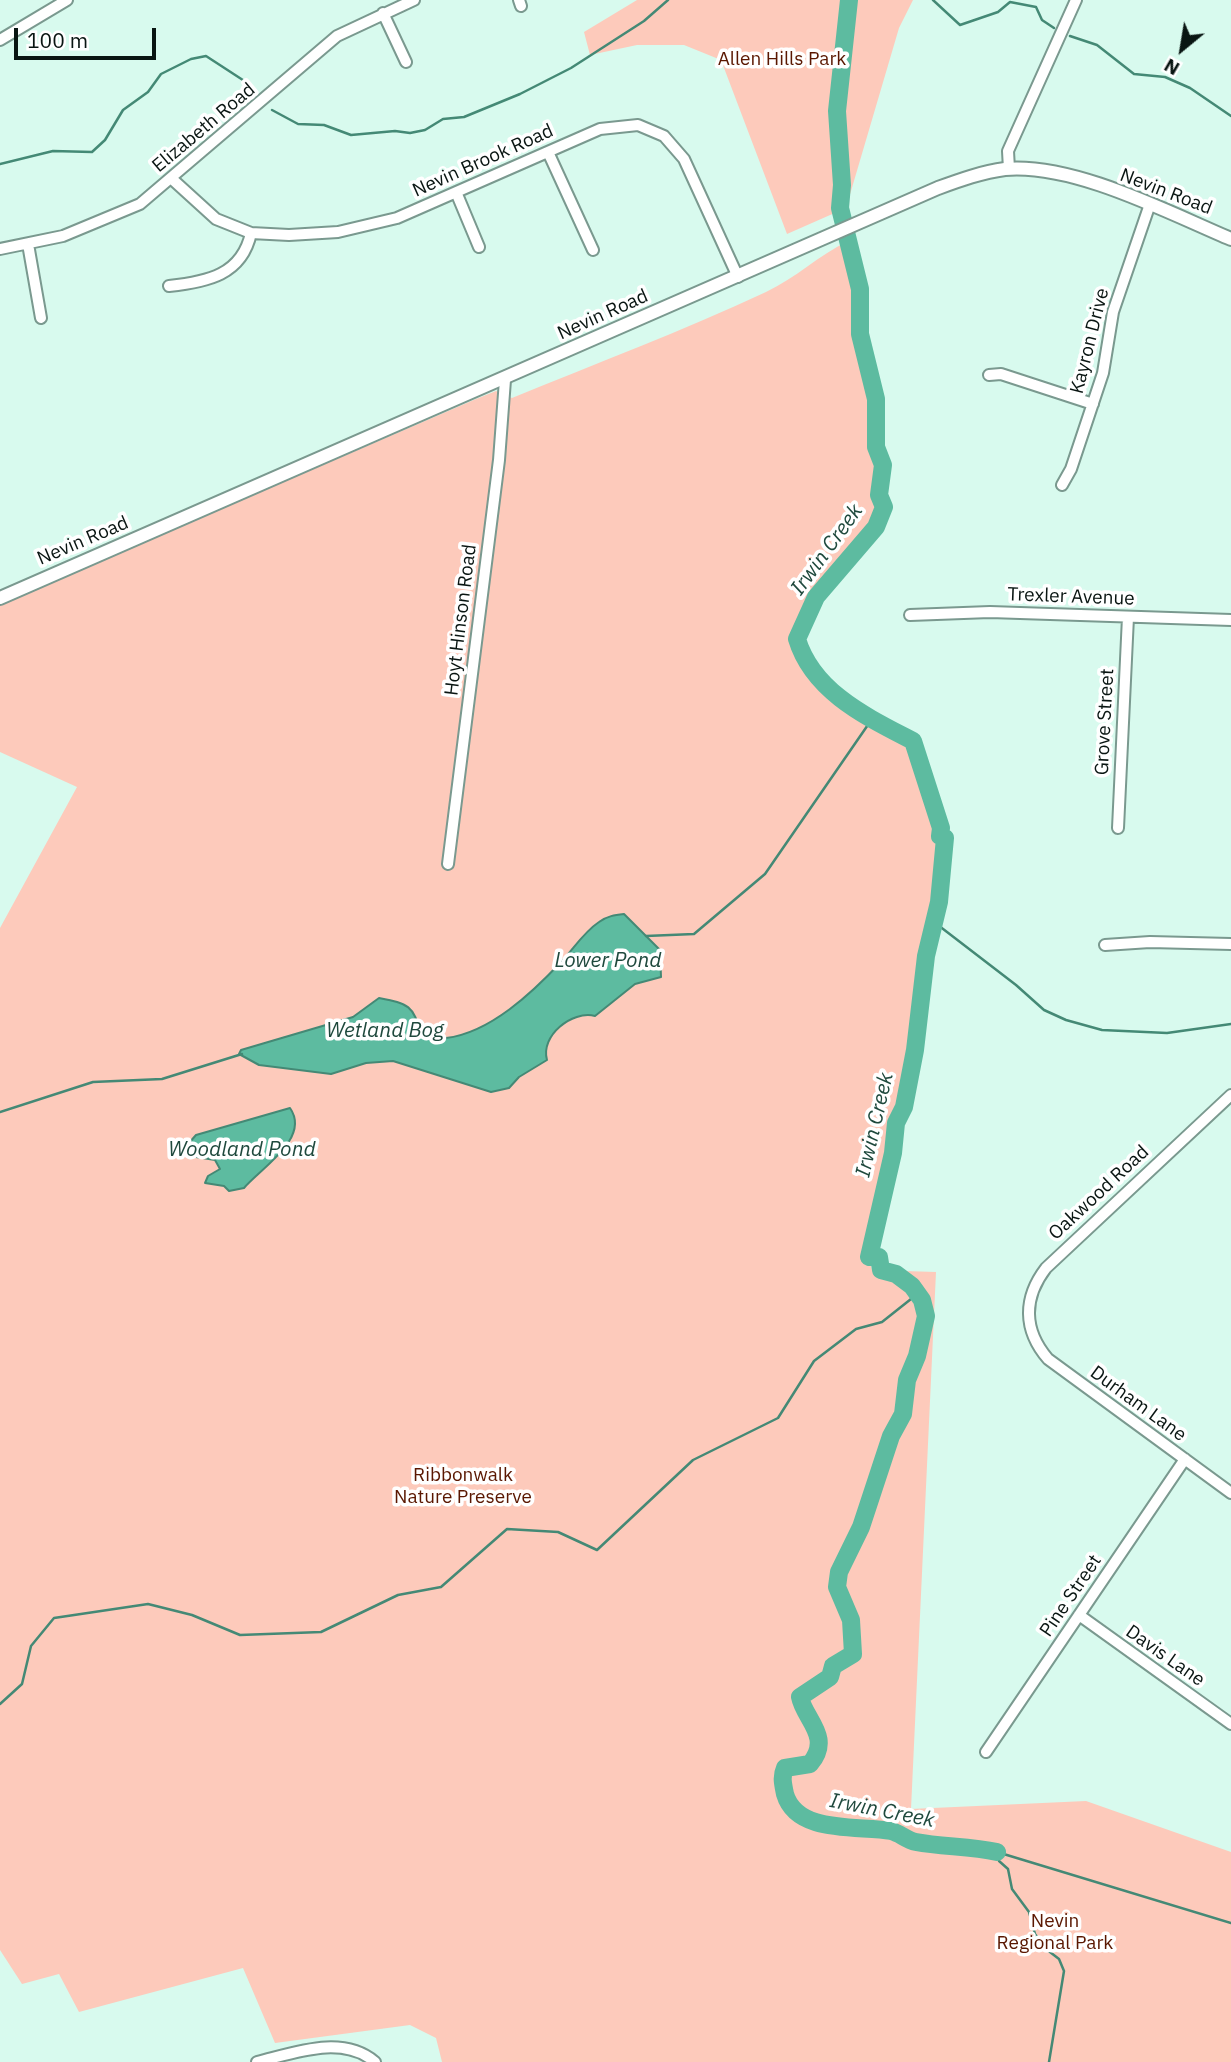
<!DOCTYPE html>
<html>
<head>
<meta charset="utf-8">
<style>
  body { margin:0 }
  #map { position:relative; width:1231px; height:2062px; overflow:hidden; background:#d8faee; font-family:"IBM Plex Sans",sans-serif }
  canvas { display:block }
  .north { position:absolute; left:1147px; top:14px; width:70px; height:70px; -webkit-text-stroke:5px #fff; paint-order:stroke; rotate:210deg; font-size:19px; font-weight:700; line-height:28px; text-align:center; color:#091512 }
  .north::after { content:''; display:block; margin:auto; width:24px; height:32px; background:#091512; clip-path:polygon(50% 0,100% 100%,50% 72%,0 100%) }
  .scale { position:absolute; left:14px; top:28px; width:142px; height:32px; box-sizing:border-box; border:4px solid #091512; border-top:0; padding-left:9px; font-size:21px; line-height:24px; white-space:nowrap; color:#091512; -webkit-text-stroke:5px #fff; paint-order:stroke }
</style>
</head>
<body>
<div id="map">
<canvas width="1231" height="2062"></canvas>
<div class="north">N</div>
<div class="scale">100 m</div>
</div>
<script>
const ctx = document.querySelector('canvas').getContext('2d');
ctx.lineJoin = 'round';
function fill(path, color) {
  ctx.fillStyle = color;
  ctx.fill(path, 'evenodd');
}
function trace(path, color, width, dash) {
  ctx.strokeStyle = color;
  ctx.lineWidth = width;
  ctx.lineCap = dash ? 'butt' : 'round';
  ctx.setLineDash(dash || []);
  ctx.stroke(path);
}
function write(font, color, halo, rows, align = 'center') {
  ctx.font = font + ' "IBM Plex Sans",sans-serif';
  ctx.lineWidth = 7;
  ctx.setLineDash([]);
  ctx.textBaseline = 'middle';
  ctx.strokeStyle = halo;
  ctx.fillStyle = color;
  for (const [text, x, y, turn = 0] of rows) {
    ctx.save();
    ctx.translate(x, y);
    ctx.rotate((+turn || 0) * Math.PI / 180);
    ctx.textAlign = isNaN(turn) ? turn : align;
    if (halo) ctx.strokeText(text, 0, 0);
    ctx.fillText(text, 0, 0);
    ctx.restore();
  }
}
fill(new Path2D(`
  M 637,0 L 913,0 L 899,28 L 846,208 L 787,234 L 721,60 L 684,45 L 637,45 L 590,55 L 584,32 Z
  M 848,241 L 860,289 L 860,334 L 876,399 L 876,447 L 883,465 L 879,495 L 884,507 L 876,527 L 816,597 L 797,639 C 813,692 867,717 913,741 L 941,828 L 940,835 L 945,838 L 939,902 L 926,956 L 915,1050 L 904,1107 L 896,1123 L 893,1153 L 869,1257 L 872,1270 L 936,1272 L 911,1809 L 1086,1801 L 1231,1852 L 1231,2062 L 442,2062 L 436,2038 L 410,2025 L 275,2043 L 243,1968 L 79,2012 L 59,1974 L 22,1984 L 0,1950 L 0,928 L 77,787 L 0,752 L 0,604 L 476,399 L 496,391 L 512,398 C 597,363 683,331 766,292 C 796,278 819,255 848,241 Z`), '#fdcabb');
const water = new Path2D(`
  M 624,914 L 660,950 L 661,977 L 635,984 L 595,1016 C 572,1010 540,1036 547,1060 L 519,1077 L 509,1088 L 491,1092 L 393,1061 L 366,1063 L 331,1074 L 259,1065 L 239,1054 L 241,1050 L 353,1017 L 379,998 C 409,1004 413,1005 421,1034 C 428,1040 437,1039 446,1038 C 490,1033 533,992 562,961 C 574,948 584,932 599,922 C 607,916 615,915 624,914 Z
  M 290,1108 C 311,1138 261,1168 244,1188 L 229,1191 L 224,1186 L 205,1183 L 208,1176 L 220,1169 L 215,1160 L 196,1157 L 189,1143 L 196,1135 Z`);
fill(water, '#5dbba0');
trace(water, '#448975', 2);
trace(new Path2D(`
  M 933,0 L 960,25 L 998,12 L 1010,2 L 1036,7 L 1042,20 L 1054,28
  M 1070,36 L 1097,45 L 1134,74 L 1165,77 L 1190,88 L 1231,116
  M 272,110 L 298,124 L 324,125 L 351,135 L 395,131 L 410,133 L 425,130 L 443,119 L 464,117 L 520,94 L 571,68 L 644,21 L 668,0
  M 0,164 L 53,151 L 92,152 L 105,140 L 123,110 L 148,92 L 161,74 L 191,59 L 206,56 L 249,84
  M 934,922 L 1016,985 L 1044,1010 L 1066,1020 L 1102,1030 L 1167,1033 L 1231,1024
  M 646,936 L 694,934 L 765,874 L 872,719
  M 0,1112 L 93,1082 L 162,1079 L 242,1054
  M 0,1704 L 22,1684 L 31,1646 L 54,1618 L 148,1604 L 192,1615 L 240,1635 L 321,1632 L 398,1595 L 441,1587 L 507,1529 L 558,1532 L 597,1550 L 693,1460 L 778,1418 L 814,1361 L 856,1329 L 882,1322 L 911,1299 L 912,1286
  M 997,1852 L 1231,1923
  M 997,1852 L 999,1861 L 1008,1869 L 1012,1889 L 1029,1912 L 1035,1934 L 1046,1949 L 1059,1959 L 1064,1971 L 1049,2062`), '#448975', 2.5);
trace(new Path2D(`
  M 849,0 L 837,111 L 842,185 L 840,208 L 860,289 L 860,334 L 876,399 L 876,447 L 883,465 L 879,495 L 884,507 L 876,527 L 816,597 L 797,639 C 813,692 867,717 913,741 L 941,828 L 940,836 L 945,838 L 939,902 L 926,956 L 915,1050 L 904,1107 L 896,1123 L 893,1153 L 869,1257 L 879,1257 L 881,1270 L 896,1274 L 912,1286 L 922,1300 L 926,1316 L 917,1356 L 907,1380 L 903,1414 L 891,1436 L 861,1527 L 839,1572 L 837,1587 L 851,1620 L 853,1654 L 833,1666 L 830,1677 L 800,1697 C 804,1719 833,1737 810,1764 L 785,1768 C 781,1777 783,1784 785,1794 C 797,1835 860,1825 891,1831 C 900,1833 906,1840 916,1842 C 942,1847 970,1846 997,1852`), '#5dbba0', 18);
const minor = new Path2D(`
  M 519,0 L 521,6
  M 383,13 L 406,62
  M 0,40 L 67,0
  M 548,152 L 593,250
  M 1009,169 L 1008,151 L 1076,0
  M 172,179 L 216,219 L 251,233 L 289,235 L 338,232 L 397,218 L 600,129 L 638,125 L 664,136 L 684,159 L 738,277
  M 456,192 L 479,247
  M 28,244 L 41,318
  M 0,249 L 63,236 L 140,204 L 337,36 L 414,0
  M 169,286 C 207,282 242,275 251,233
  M 989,375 L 1001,374 L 1093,404
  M 1062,485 L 1071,469 L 1103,373 L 1113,312 L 1150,204
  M 910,615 L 990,612 L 1231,620
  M 1118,828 L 1128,617
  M 448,864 L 499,460 L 505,380
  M 1105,945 L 1150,942 L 1231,944
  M 1231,1095 L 1046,1268 C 1023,1298 1023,1330 1048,1359 L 1231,1493
  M 1079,1615 L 1231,1724
  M 986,1752 L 1185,1459
  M 257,2062 C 294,2053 342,2034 375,2062`);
const major = new Path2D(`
  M 0,598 L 938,188 C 960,180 982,172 1005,169 C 1074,163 1167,212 1231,239`);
trace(minor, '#7a998f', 14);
trace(major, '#7a998f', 16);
trace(minor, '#fff', 10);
trace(major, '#fff', 12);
write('19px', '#5a1701', '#fff', [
  ["Allen Hills Park",782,60],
  ["Ribbonwalk",463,1476],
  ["Nature Preserve",463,1498],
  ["Nevin",1055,1922],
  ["Regional Park",1055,1944]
]);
write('19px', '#091512', '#fff', [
  ["Elizabeth Road",204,128,-40],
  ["Nevin Brook Road",483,161,-24],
  ["Nevin Road",1166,192,21],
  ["Nevin Road",603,315,-24],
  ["Kayron Drive",1090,341,-76],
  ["Nevin Road",83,541,-23],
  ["Trexler Avenue",1071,597,2],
  ["Hoyt Hinson Road",461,620,-83],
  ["Grove Street",1105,722,-87],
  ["Oakwood Road",1099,1193,-43],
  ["Durham Lane",1138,1404,36],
  ["Pine Street",1071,1596,-56],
  ["Davis Lane",1165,1656,35]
]);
write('italic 21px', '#1f493d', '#fff', [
  ["Irwin Creek",827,550,-54],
  ["Lower Pond",608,961],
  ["Wetland Bog",385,1031],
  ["Irwin Creek",875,1125,-77],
  ["Woodland Pond",242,1150],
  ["Irwin Creek",882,1811,11]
]);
</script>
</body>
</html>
